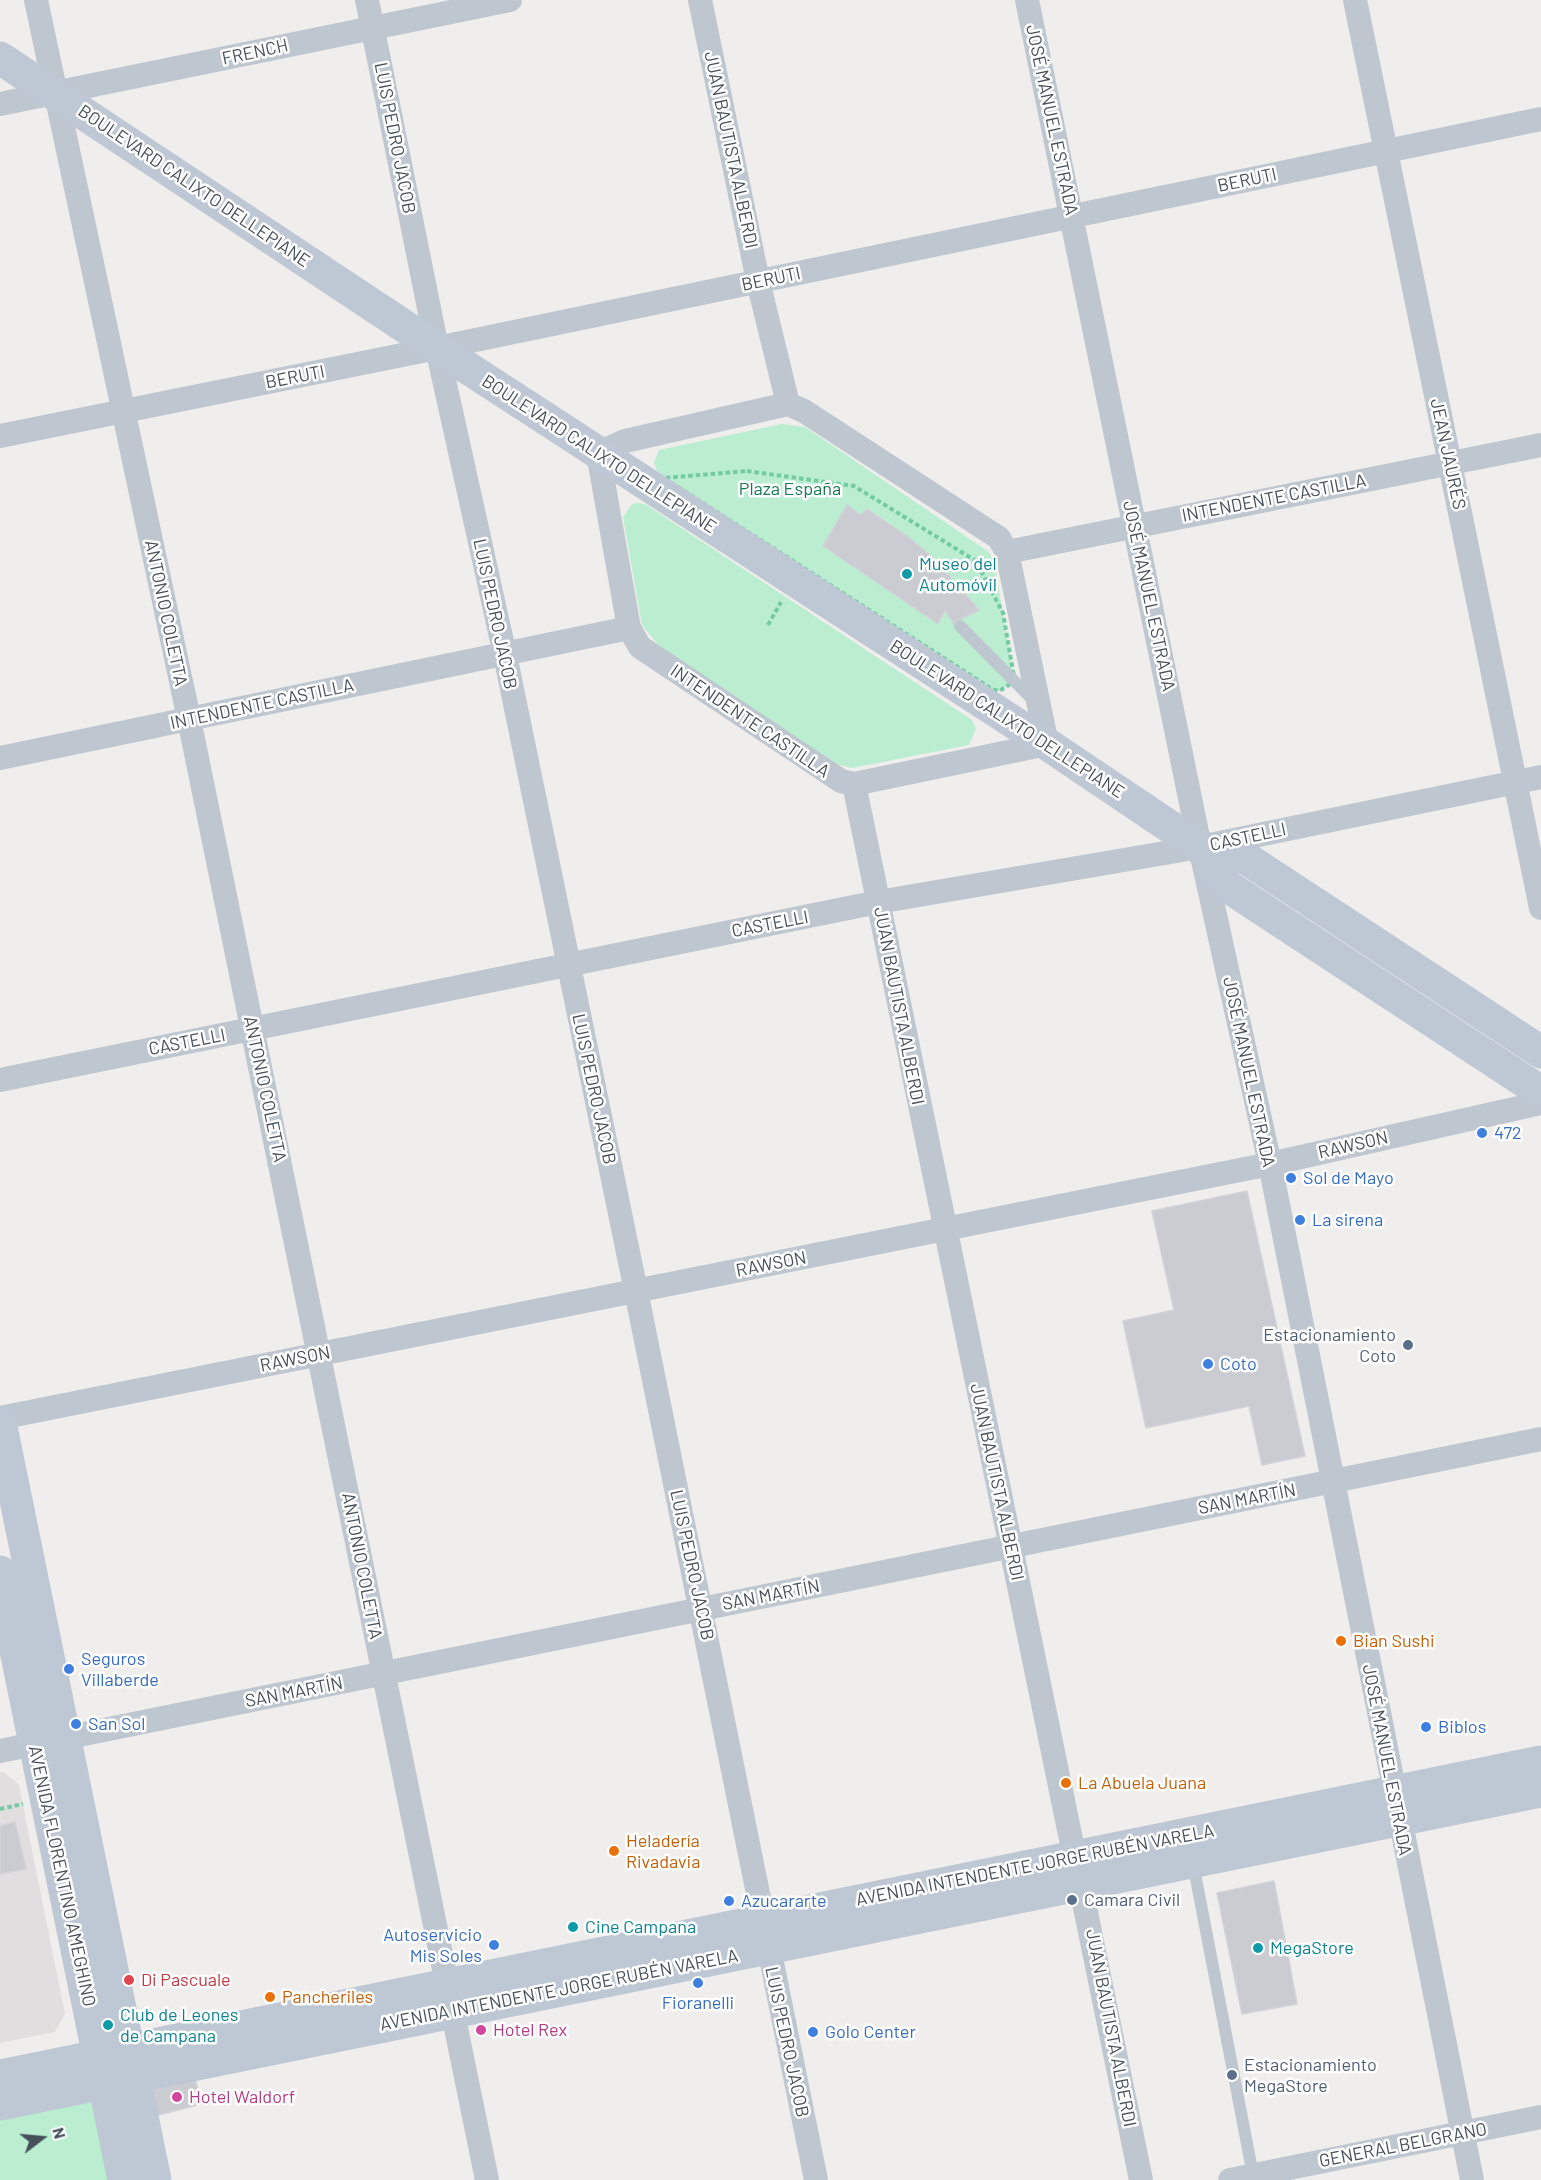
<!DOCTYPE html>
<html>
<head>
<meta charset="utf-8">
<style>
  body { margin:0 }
  #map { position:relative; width:1541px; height:2180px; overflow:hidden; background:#f0eded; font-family:Barlow,sans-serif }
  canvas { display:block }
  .north { position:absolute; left:12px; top:2108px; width:60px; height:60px; -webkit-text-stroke:4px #fff; paint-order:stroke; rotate:74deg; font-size:16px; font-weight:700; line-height:24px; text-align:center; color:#46505a }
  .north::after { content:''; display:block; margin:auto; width:21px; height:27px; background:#46505a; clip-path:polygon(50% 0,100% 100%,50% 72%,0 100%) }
</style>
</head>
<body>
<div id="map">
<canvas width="1541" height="2180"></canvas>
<div class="north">N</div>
</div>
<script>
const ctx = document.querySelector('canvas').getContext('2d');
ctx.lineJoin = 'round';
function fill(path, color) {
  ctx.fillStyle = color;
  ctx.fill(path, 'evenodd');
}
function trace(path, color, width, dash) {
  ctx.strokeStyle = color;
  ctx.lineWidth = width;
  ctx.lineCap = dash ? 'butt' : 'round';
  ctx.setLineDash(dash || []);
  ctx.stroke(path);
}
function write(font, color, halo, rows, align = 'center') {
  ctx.font = font + ' Barlow,sans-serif';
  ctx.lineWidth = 5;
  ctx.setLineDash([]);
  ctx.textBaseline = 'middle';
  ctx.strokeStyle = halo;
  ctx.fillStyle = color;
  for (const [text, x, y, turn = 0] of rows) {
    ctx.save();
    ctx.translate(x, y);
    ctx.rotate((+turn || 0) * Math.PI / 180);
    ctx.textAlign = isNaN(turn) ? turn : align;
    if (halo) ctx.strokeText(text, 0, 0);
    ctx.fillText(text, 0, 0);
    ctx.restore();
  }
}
fill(new Path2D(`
  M 0,1772 L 4,1772 L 19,1785 L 65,2014 L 55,2032 L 0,2043 Z`), '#e1dedf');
fill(new Path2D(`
  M 782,424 L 805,427 L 989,552 L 994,561 L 1014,677 L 1009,685 L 999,691 L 992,689 L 657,471 L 654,463 L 659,450 Z
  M 638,503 L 645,504 L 972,720 L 976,728 L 969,745 L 852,768 L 837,764 L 659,646 L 642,625 L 623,517 L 632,504 Z
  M 92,2099 L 117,2180 L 0,2180 L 0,2112 Z`), '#bbedd0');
const building = new Path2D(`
  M 847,505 L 861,515 L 867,509 L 907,536 L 937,561 L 979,610 L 953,623 L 945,610 L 938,624 L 823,546 Z
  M 1247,1191 L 1305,1456 L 1262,1465 L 1249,1406 L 1146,1428 L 1123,1321 L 1174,1310 L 1152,1211 Z
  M 15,1822 L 26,1869 L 0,1874 L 0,1826 Z
  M 1274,1881 L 1297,2004 L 1242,2014 L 1217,1893 Z
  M 195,2079 L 202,2104 L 158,2115 L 151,2090 Z`);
fill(building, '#caccd2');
trace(building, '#d1d3d9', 1.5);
trace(new Path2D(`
  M 747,471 L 854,486 L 976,561 L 1003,613 L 1014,677 L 1009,685 L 999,691 L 992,689 L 664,478 Z
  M 768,625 L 781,602
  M 0,1809 L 23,1804`), '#74caa3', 4, [4.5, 3]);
trace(new Path2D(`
  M 960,626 L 1035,702
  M 1193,1863 L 1253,2175`), '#bec7cf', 12);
trace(new Path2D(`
  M 36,0 L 189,719 L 487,2180
  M 367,0 L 437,348 L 505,655 L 636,1291 L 816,2180
  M 700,0 L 758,281 L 788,404
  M 1027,0 L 1200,847 L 1270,1164 L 1472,2180
  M 1355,0 L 1541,908
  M 0,104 L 510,0
  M 788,404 L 804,411 L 999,538 L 1007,552 L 1047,744 L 854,784 L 841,781 L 640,647 L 629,628 L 598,453 L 625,441 Z
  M 0,436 L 437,348 L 1541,119
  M 1007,552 L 1541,445
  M 0,758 L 629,628
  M 854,784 L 1141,2180
  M 0,1080 L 878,902 L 1200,847 L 1541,777
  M 0,1418 L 1270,1164 L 1541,1103
  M 0,1751 L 1541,1439
  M 1230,2180 L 1541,2117`), '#bec7cf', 24);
trace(new Path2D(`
  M 0,58 L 437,348 L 1047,744 L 1200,847 L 1244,857 L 1541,1052
  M 1200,847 L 1227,886 L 1541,1092
  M 0,1422 L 155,2180
  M 0,1572 L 124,2180
  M 0,2076 L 1541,1762
  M 0,2104 L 1541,1791`), '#bec8d4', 33);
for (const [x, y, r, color] of [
  [907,574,6,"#0f9aa8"],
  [1482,1133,6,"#3f7fe0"],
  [1291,1178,6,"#3f7fe0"],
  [1300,1220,6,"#3f7fe0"],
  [1408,1345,6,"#5c6f8a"],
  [1208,1364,6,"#3f7fe0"],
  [1341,1641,6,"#e8710a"],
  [69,1669,6,"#3f7fe0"],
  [76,1724,6,"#3f7fe0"],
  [1426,1727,6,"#3f7fe0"],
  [1066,1783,6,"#e8710a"],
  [614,1851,6,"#e8710a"],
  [1072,1900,6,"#5c6f8a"],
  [729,1901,6,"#3f7fe0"],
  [573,1927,6,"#0f9aa8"],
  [494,1945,6,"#3f7fe0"],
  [1258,1948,6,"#0f9aa8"],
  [129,1980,6,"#e0444e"],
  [698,1983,6,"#3f7fe0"],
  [270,1997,6,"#e8710a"],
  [108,2025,6,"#0f9aa8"],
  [481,2030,6,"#d1479c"],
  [813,2032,6,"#3f7fe0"],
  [1232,2075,6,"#5c6f8a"],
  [177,2097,6,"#d1479c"]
]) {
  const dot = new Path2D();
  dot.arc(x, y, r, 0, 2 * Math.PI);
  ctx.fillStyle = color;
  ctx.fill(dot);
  trace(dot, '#fff', 2);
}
write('18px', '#46505a', '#fff', [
  ["FRENCH",255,52,-12],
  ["JOSÉ MANUEL ESTRADA",1052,120,78],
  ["LUIS PEDRO JACOB",395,138,79],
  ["JUAN BAUTISTA ALBERDI",731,150,78],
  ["BERUTI",1247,180,-12],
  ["BOULEVARD CALIXTO DELLEPIANE",194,186,34],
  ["BERUTI",771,279,-12],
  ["BERUTI",295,377,-11],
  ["BOULEVARD CALIXTO DELLEPIANE",599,454,33],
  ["JEAN JAURÉS",1448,454,78],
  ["INTENDENTE CASTILLA",1274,498,-11],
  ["JOSÉ MANUEL ESTRADA",1149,596,78],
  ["ANTONIO COLETTA",166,613,78],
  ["LUIS PEDRO JACOB",495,614,78],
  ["INTENDENTE CASTILLA",262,704,-12],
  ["BOULEVARD CALIXTO DELLEPIANE",1007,719,33],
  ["INTENDENTE CASTILLA",750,721,34],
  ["CASTELLI",1248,837,-12],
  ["CASTELLI",770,924,-11],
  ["JUAN BAUTISTA ALBERDI",899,1006,79],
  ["CASTELLI",187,1042,-11],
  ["JOSÉ MANUEL ESTRADA",1249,1072,78],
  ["ANTONIO COLETTA",265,1089,78],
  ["LUIS PEDRO JACOB",594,1089,78],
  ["RAWSON",1353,1145,-13],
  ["RAWSON",771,1264,-11],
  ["RAWSON",295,1359,-11],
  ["JUAN BAUTISTA ALBERDI",997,1482,78],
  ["SAN MARTÍN",1247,1499,-11],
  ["LUIS PEDRO JACOB",692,1565,78],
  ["ANTONIO COLETTA",362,1566,79],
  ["SAN MARTÍN",771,1595,-11],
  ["SAN MARTÍN",294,1692,-11],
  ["JOSÉ MANUEL ESTRADA",1387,1760,79],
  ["AVENIDA INTENDENTE JORGE RUBÉN VARELA",1035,1865,-11],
  ["AVENIDA FLORENTINO AMEGHINO",62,1876,78],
  ["AVENIDA INTENDENTE JORGE RUBÉN VARELA",559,1990,-11],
  ["JUAN BAUTISTA ALBERDI",1111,2028,79],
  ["LUIS PEDRO JACOB",787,2042,78],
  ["GENERAL BELGRANO",1403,2145,-11]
]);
write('18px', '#18794c', '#fff', [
  ["Plaza España",790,489]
]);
write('18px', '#0d838f', '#fff', [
  ["Museo del",919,564],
  ["Automóvil",919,585],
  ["Cine Campana",585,1927],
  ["MegaStore",1270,1948],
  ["Club de Leones",120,2015],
  ["de Campana",120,2036]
], 'left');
write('18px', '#366cbe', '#fff', [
  ["472",1494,1133],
  ["Sol de Mayo",1303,1178],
  ["La sirena",1312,1220],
  ["Coto",1220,1364],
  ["Seguros",81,1659],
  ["Villaberde",81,1680],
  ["San Sol",88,1724],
  ["Biblos",1438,1727],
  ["Azucararte",741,1901],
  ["Autoservicio",482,1935,"right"],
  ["Mis Soles",482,1956,"right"],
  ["Fioranelli",698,2003,"center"],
  ["Golo Center",825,2032]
], 'left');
write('18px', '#4e5e75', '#fff', [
  ["Estacionamiento",1396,1335,"right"],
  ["Coto",1396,1356,"right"],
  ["Camara Civil",1084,1900],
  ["Estacionamiento",1244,2065],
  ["MegaStore",1244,2086]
], 'left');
write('18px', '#c56008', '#fff', [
  ["Bian Sushi",1353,1641],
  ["La Abuela Juana",1078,1783],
  ["Heladería",626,1841],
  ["Rivadavia",626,1862],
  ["Pancheriles",282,1997]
], 'left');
write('18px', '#be3a42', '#fff', [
  ["Di Pascuale",141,1980]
], 'left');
write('18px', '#b23c85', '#fff', [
  ["Hotel Rex",493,2030],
  ["Hotel Waldorf",189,2097]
], 'left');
</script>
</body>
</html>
